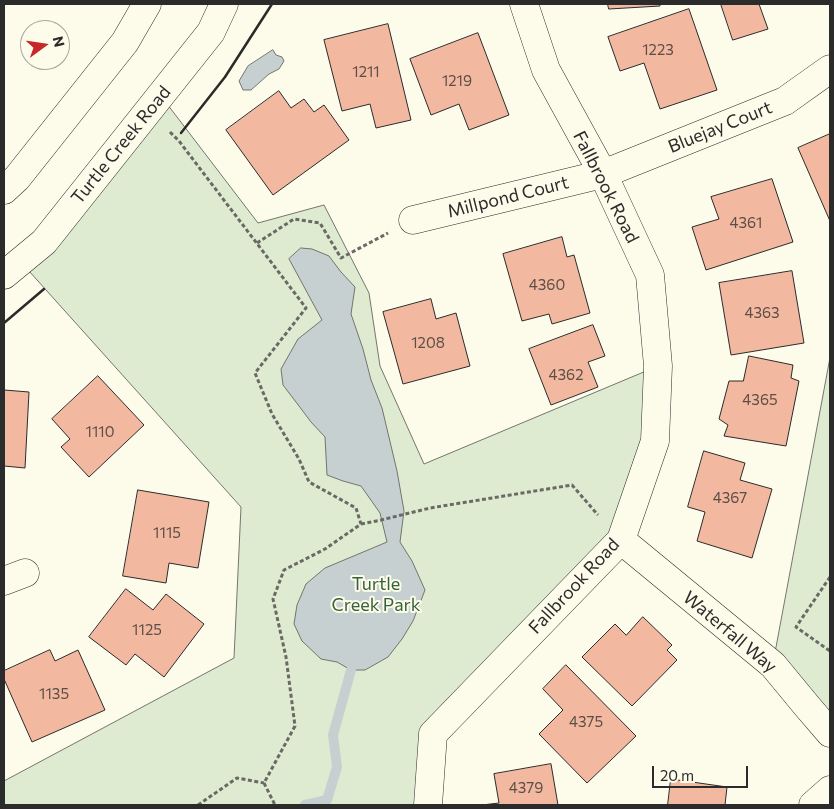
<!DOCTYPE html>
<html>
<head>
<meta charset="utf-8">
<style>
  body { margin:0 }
  #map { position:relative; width:834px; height:809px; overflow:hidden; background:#fdfbea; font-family:Commissioner,sans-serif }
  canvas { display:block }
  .frame { position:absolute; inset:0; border:5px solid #2b2b2b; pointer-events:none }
  .north { position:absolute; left:20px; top:20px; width:50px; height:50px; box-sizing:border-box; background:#fdfbea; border:1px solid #a9a89e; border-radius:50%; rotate:76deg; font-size:14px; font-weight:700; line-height:20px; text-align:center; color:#2b2b2b }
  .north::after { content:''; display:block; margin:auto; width:18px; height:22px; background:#c62828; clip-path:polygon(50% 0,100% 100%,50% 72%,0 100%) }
  .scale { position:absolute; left:652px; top:766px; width:96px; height:22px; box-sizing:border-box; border:2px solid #2b2b2b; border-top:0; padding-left:6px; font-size:15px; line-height:18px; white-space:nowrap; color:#2b2b2b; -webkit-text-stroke:4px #fdfbea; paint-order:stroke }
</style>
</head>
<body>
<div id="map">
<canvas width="834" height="809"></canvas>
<div class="frame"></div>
<div class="north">N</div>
<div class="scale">20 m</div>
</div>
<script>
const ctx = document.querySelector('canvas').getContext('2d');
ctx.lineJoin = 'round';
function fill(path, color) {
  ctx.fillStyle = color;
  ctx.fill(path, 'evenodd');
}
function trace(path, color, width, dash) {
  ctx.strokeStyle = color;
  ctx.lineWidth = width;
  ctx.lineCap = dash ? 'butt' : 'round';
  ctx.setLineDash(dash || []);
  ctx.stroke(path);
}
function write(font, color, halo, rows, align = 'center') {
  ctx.font = font + ' Commissioner,sans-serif';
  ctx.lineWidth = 4;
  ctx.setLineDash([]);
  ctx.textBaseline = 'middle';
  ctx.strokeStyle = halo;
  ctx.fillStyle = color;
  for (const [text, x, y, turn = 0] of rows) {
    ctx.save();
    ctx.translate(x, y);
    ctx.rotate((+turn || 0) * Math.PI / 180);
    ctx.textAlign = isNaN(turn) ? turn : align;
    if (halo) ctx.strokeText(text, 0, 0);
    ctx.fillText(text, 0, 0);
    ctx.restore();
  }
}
const green = new Path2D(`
  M 161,96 L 258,223 L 324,205 L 369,293 L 380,366 L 424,464 L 658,366 L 621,540 L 433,734 L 428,805 L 4,805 L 4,781 L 234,658 L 241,507 L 20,261 Z
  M 830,358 L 830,733 L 773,665 Z`);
fill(green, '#deebd1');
trace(green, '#74746e', 1);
const water = new Path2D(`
  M 273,50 L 276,55 L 282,57 L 284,61 L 279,69 L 269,74 L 251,90 L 243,90 L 239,81 L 248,66 Z
  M 301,248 L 312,249 L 329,256 L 341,272 L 355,287 L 351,314 L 363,349 L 371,380 L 382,408 L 397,471 L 404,511 L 400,542 L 412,561 L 425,590 L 413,621 L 402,639 L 388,657 L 365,670 L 351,670 L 337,662 L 321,659 L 302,641 L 294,624 L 297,605 L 306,584 L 325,568 L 387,542 L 380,513 L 361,486 L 343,481 L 327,475 L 325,437 L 311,422 L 299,406 L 283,385 L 281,369 L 298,339 L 322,320 L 289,259 Z`);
fill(water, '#c7d0d0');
trace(water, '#74746e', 1);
trace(new Path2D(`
  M 305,805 L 327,800 L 337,767 L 333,735 L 351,670`), '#c7d0d0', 10);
const building = new Path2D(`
  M 608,4 L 660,4 L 660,6 L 609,9 Z
  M 721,4 L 759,4 L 768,29 L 733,40 Z
  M 689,9 L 717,90 L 660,109 L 644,63 L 620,71 L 608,37 Z
  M 388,24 L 411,120 L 376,128 L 370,104 L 342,111 L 324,40 Z
  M 478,33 L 509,115 L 469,130 L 459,104 L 431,115 L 410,59 Z
  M 279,91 L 291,108 L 304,99 L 314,112 L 324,105 L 349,140 L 273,195 L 226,130 Z
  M 830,134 L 830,221 L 798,148 Z
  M 772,179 L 793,242 L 706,270 L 692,227 L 719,219 L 711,197 Z
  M 562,237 L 567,257 L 574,255 L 590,313 L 552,324 L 549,314 L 522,321 L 503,254 Z
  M 792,271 L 804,343 L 731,355 L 719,283 Z
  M 431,299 L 436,319 L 456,313 L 470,366 L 403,384 L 383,312 Z
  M 593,325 L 605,356 L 588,362 L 598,387 L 551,405 L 529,349 Z
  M 749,356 L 793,365 L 791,378 L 799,381 L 786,446 L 724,436 L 728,425 L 719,419 L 729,381 L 743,381 Z
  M 98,376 L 144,425 L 89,477 L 61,447 L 70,439 L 52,419 Z
  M 4,390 L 29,392 L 25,468 L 4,466 Z
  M 704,451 L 745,463 L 740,480 L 772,489 L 752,558 L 697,541 L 705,512 L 688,507 Z
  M 138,490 L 209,502 L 198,568 L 169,563 L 166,583 L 123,576 Z
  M 126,589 L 153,610 L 166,594 L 204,624 L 164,677 L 135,654 L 126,665 L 89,637 Z
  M 643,617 L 672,645 L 667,650 L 677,660 L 632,706 L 582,657 L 615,624 L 626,635 Z
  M 50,650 L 55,661 L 78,650 L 105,710 L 32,742 L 4,679 L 4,671 Z
  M 566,665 L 636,736 L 587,783 L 539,734 L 563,710 L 543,689 Z
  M 551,764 L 558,805 L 482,805 L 499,803 L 494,774 Z
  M 671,779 L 727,787 L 725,805 L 668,805 Z`);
fill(building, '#f2b8a0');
trace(building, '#2b2b2b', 1);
const minor = new Path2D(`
  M 4,190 L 17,178 L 125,42 L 147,4
  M 413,220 L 603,174 L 785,101 L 830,69
  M 4,275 L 44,242 L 211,32 L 224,4
  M 621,540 L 773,665 L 806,705 L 830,733
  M 4,581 L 25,573
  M 428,805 L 433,734 L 621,540 L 655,441 L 658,366 L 650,275 L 603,174 L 546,70 L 524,4
  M 813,805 L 830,790`);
trace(minor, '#2b2b2b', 29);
trace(new Path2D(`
  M 170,132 L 179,141 L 306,308 L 255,373 L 272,414 L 299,459 L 309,482 L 356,508 L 361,524 L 325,549 L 284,570 L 273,599 L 286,657 L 295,726 L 264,783
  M 257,243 L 294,219 L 320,223 L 341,258 L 388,233
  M 361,524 L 381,520 L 430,508 L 572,485 L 598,515
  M 830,577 L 796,627 L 830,651
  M 264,783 L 275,805
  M 198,805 L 237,778 L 264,783`), '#6a6964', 3, [4, 2.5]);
trace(minor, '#fdfbea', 28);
trace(new Path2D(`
  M 181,133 L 225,77 L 272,4
  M 4,323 L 44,289`), '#2b2b2b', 2.5);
write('15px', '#5d4e48', null, [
  ["1223",658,50],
  ["1211",366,72],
  ["1219",457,81],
  ["4361",746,223],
  ["4360",547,285],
  ["4363",762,313],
  ["1208",428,343],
  ["4362",566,375],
  ["4365",760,400],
  ["1110",100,432],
  ["4367",730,498],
  ["1115",167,533],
  ["1125",147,630],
  ["1135",54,694],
  ["4375",586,722],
  ["4379",526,788]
]);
write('18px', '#2b2b2b', '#fdfbea', [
  ["Bluejay Court",720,127,-22],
  ["Turtle Creek Road",121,145,-51],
  ["Fallbrook Road",606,187,63],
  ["Millpond Court",508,197,-14],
  ["Fallbrook Road",574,586,-47],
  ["Waterfall Way",730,632,40]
]);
write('18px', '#34623c', '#fdfbea', [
  ["Turtle",376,584],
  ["Creek Park",376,605]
]);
</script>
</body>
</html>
